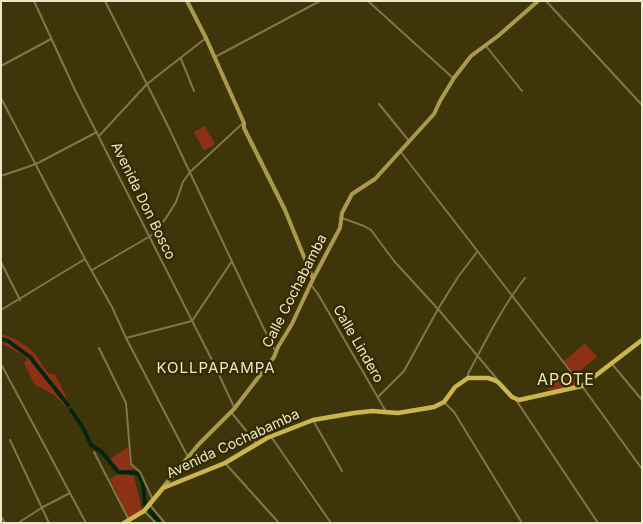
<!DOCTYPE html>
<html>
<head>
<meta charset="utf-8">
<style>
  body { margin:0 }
  #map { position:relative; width:643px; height:524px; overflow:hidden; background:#3e350b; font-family:Inter,sans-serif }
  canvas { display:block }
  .frame { position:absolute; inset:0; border:2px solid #ece6ca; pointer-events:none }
</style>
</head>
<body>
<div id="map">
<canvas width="643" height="524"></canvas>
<div class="frame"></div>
</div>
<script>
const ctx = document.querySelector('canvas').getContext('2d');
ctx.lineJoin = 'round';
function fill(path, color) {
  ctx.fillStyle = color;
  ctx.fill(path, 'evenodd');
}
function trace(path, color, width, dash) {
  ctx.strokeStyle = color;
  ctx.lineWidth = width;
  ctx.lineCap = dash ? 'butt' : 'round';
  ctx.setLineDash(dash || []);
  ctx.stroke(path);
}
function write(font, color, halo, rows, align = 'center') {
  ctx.font = font + ' Inter,sans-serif';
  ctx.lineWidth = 5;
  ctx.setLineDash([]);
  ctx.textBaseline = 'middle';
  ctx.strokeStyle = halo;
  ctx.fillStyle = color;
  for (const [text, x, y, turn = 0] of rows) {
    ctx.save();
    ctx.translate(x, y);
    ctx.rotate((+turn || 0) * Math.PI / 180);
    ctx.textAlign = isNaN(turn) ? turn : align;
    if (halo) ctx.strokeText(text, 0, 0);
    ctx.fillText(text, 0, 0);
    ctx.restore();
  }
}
fill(new Path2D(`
  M 205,126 L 215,144 L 204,151 L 194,132 Z
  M 1,334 C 15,338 30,346 38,358 C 42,365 44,369 50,374 L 55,374 L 70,405 L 66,407 L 54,395 L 34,384 L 24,363 L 27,359 L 23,355 L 1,343 Z
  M 585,343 L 597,357 L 575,375 L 564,361 Z
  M 567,370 L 580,386 L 551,392 L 547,387 L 555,373 L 560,377 Z
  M 128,447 L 130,464 L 135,469 L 120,471 L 110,459 Z
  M 128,474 L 134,476 L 142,510 L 129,518 L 110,479 L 116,475 Z`), '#8d3116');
trace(new Path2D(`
  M 1,339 L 8,341 L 30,357 L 68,405
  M 71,410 L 83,428 L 91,445 L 102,452 L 118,472 L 138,473 L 143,484 L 145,505 L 160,523`), '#002612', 4);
trace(new Path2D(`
  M 34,1 L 75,90 L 214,364 L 234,407
  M 105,1 L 167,124 L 262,325 L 276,352
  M 368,1 L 453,78
  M 546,1 L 642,105
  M 486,46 L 522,91
  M 215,57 L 320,1
  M 181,59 L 194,91
  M 1,66 L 51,39
  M 1,98 L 85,259 L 112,307 L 126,338 L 188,457
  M 379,104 L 409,141
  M 99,136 L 147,84 L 206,38
  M 400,151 L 582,386 L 642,469
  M 1,176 L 36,164 L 97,132
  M 342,218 L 364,226 L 371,230 L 394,261 L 438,309 L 497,379
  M 1,262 L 20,300
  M 92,270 L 152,235 L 166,218 L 176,202 L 183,182 L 190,172 L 242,124
  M 311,285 L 318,294 L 385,410
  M 1,310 L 85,259
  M 126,338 L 192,321 L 232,261
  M 99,348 L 126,403 L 131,464 L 140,472 L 153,500
  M 1,364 L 86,523
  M 612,364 L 642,400
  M 468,378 L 468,374 C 486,340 502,307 525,278
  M 378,397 L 404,371 L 438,309 L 458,277 L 477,252
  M 516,400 L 598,523
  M 445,403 L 454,412 L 522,523
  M 231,412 L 256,443
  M 314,422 L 342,471
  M 272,438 L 331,523
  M 10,440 L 49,523
  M 94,452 L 129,520
  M 225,463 L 279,523
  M 150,505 L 165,523
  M 144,511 L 156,523
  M 1,516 L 5,523
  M 18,523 L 43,507 L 70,493`), '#817648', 2);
trace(new Path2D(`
  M 187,1 L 206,38 L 244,123 L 244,128 L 285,210 L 313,279
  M 164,486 L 199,444 L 234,409 L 274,357 L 278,347 L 292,324 L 313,279 L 340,228 L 342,213 L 352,194 L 375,179 L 434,114 L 440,101 L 454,78 L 471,56 L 498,36 L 538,1`), '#ab9a4d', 4);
trace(new Path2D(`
  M 124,523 L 144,511 L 163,488 L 225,463 L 267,438 L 313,420 L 354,413 L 372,411 L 398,413 L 434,407 L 444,402 L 455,387 L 468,378 L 488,378 L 494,380 L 498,382 L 512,397 L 519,400 L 582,386 L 642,340`), '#ccb54f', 4.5);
write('14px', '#ece6ca', '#342b00', [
  ["Avenida Don Bosco",143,201,64],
  ["Calle Cochabamba",295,291,-63],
  ["Calle Lindero",358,344,60],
  ["Avenida Cochabamba",233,444,-25]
]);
ctx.letterSpacing = '1px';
write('15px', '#ece6ca', '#342b00', [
  ["KOLLPAPAMPA",216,368]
]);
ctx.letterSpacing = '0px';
ctx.letterSpacing = '1px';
write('16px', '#ece6ca', '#342b00', [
  ["APOTE",566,380]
]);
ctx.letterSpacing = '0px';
</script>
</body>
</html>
